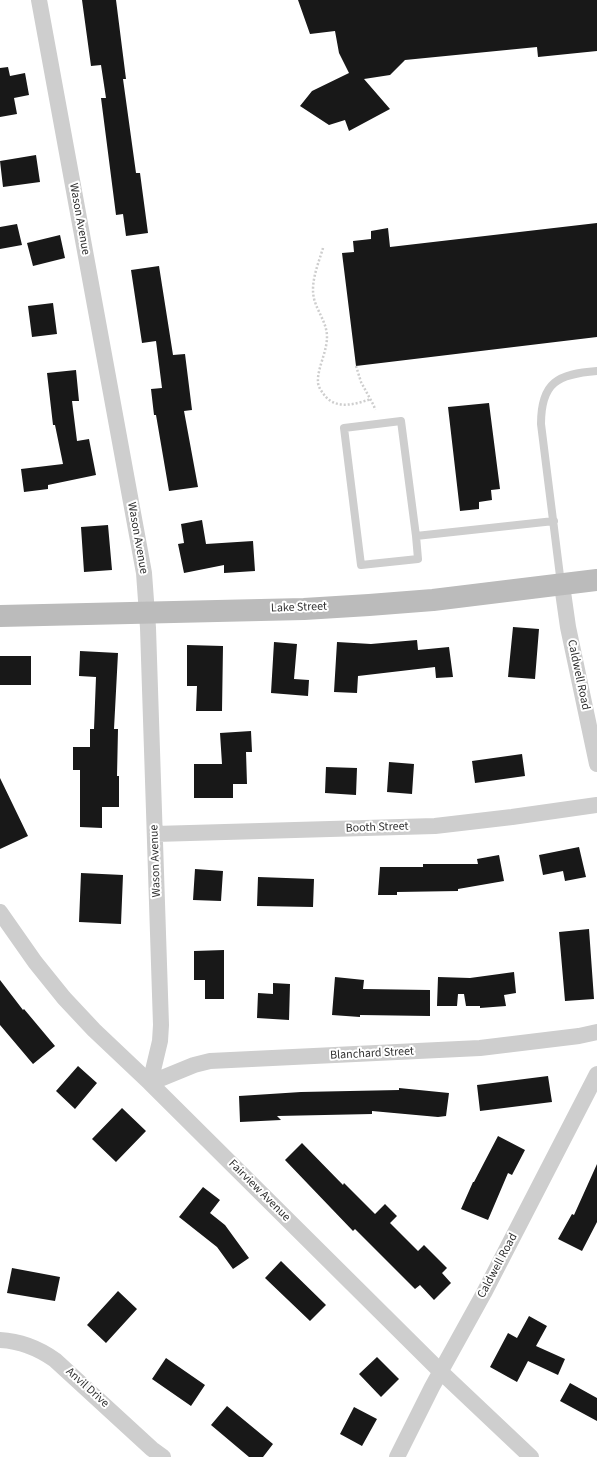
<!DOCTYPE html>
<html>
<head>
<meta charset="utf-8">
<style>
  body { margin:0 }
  canvas { display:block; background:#fff }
</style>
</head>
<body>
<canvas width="597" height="1457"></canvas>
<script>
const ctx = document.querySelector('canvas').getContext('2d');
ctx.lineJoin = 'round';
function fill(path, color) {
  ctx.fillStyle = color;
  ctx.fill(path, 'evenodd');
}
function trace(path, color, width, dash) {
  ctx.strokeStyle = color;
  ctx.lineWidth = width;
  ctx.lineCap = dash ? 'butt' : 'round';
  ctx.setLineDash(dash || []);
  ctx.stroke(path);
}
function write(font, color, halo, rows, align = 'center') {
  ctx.font = font + ' "Source Sans 3",sans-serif';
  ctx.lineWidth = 4;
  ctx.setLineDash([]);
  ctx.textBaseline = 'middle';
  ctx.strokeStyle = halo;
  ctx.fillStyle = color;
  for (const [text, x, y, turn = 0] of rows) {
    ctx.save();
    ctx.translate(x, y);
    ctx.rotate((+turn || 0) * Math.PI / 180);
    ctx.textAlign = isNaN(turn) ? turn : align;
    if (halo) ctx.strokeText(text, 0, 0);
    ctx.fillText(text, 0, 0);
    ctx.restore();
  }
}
fill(new Path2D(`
  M 82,0 L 116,0 L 126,79 L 123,79 L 136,173 L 140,173 L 148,233 L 126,236 L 123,214 L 116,215 L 101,98 L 106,98 L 101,65 L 91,66 Z
  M 298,0 L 597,0 L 597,51 L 538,57 L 537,47 L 405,60 L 390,75 L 364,79 L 390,109 L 349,131 L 345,120 L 329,125 L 300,106 L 312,91 L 349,73 L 339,53 L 335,31 L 310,34 Z
  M 8,67 L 10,76 L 25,73 L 29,95 L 14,98 L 17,114 L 0,117 L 0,68 Z
  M 36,155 L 40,182 L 3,187 L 0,161 Z
  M 597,223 L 597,337 L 356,366 L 342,253 L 354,252 L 353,241 L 371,239 L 371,231 L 388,228 L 390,247 Z
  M 17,224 L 22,245 L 0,249 L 0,227 Z
  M 60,235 L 65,258 L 33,266 L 27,243 Z
  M 159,266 L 173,355 L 185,354 L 192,410 L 184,411 L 198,487 L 169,491 L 156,415 L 154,415 L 151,389 L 162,388 L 156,341 L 142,343 L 131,270 Z
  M 53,303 L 57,334 L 32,337 L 28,306 Z
  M 76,370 L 79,401 L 72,401 L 77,441 L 89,439 L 96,475 L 48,485 L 48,489 L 24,492 L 21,469 L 63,464 L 55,425 L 53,425 L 47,373 Z
  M 489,403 L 500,489 L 491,490 L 492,500 L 479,502 L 479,509 L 460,511 L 448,407 Z
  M 202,520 L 206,544 L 253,541 L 255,571 L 224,573 L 224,565 L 184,573 L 178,544 L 184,543 L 181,524 Z
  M 108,525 L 112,570 L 84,572 L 81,527 Z
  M 513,627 L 539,629 L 535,679 L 508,677 Z
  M 417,640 L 418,650 L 449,647 L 453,677 L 436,678 L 435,667 L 358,676 L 357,693 L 334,692 L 337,642 L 371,644 Z
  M 274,642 L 297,644 L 294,679 L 309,680 L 308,696 L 271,693 Z
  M 187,645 L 223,646 L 222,711 L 196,711 L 197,686 L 187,686 Z
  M 80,651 L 118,653 L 114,729 L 118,729 L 117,776 L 119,776 L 119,807 L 102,807 L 102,828 L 80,827 L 80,770 L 73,770 L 73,747 L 90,747 L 90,729 L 94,729 L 96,677 L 79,676 Z
  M 0,656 L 31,656 L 31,685 L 0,685 Z
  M 251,731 L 252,752 L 246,752 L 247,784 L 233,784 L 233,798 L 194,798 L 194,764 L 222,764 L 220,733 Z
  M 522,754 L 525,776 L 475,783 L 472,761 Z
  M 389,762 L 414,764 L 412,794 L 387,792 Z
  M 326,767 L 357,768 L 356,795 L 325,793 Z
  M 0,778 L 28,836 L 0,849 Z
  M 579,847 L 586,877 L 565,881 L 563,871 L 543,875 L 539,855 Z
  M 499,855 L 504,881 L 458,889 L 458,891 L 397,892 L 397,895 L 378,895 L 380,867 L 423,867 L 423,864 L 478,864 L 477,859 Z
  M 195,869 L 223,871 L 221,901 L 193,900 Z
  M 81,873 L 123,875 L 121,924 L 79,922 Z
  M 258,877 L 314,879 L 313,907 L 257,906 Z
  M 589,929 L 594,999 L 565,1001 L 559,932 Z
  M 224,950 L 224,999 L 205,999 L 205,980 L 194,980 L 194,951 Z
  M 514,972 L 516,993 L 504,995 L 506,1006 L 480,1008 L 480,1006 L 466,1006 L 464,994 L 458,994 L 457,1006 L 437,1006 L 438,977 L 470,978 Z
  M 335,977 L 364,980 L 363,989 L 430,990 L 430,1016 L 360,1015 L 360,1017 L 332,1015 Z
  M 0,980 L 23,1010 L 24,1009 L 55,1046 L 33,1064 L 0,1025 Z
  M 273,983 L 290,984 L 289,1020 L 257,1018 L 258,993 L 273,994 Z
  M 78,1066 L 97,1083 L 75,1109 L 56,1091 Z
  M 548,1076 L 552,1102 L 480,1111 L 477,1085 Z
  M 399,1088 L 449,1093 L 446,1116 L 438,1117 L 372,1111 L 372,1114 L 277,1116 L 281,1120 L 240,1122 L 239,1096 L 301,1092 L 399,1090 Z
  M 122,1108 L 146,1131 L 116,1162 L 92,1139 Z
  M 498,1136 L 525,1150 L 512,1175 L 508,1173 L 488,1220 L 461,1209 L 473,1182 L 474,1182 Z
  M 302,1143 L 343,1185 L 344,1183 L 375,1214 L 385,1204 L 397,1216 L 390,1223 L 418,1251 L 424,1245 L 447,1268 L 442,1273 L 451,1283 L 434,1300 L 420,1285 L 415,1289 L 355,1229 L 353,1231 L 285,1160 Z
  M 597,1164 L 597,1222 L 582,1251 L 558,1239 L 572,1214 L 574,1215 Z
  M 203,1187 L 220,1200 L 210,1213 L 225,1225 L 249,1258 L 233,1269 L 217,1247 L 179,1217 Z
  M 281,1261 L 326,1305 L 310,1321 L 265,1278 Z
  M 12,1268 L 60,1277 L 55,1301 L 7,1293 Z
  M 118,1291 L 137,1309 L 106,1343 L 87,1325 Z
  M 529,1316 L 547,1326 L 536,1346 L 565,1359 L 558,1375 L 528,1361 L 517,1382 L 490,1367 L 508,1333 L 517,1338 Z
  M 377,1357 L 399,1379 L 381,1397 L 359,1374 Z
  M 166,1358 L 205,1385 L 191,1406 L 152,1379 Z
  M 570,1383 L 597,1398 L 597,1421 L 560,1401 Z
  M 227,1406 L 273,1444 L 263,1457 L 249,1457 L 211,1425 Z
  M 354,1407 L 377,1419 L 362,1446 L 340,1434 Z`), '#181818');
trace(new Path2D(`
  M 323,248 C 318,265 309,285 315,302 C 319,314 327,324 327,337 C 327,352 317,369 318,382 C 318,387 322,392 325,396 C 337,410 356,404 371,399
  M 356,366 L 361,382 L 374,406 L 375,410`), '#cecece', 2.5, [2, 2]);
trace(new Path2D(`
  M 416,536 L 418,559 L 361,565 L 344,428 L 401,421 L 416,536 L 554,521
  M 561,584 L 541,424 C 541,382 558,374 597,371`), '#cecece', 8);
trace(new Path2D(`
  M 39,0 L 144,573 L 148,628 L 161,1025 L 160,1041 L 150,1083
  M 562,585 L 568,627 L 597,764
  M 155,834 L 435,826 L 512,817 L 597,805
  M 0,912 L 35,962 L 64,998 L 94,1030 L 150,1083 L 440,1371 L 531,1457
  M 150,1083 L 194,1065 L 210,1061 L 480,1048 L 579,1036 L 597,1032
  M 0,1340 C 20,1341 38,1348 55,1360 L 152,1449 L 163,1457
  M 397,1457 L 432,1387 L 484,1293 L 597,1074`), '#cecece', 16);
trace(new Path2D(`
  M 0,616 L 304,609 L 369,605 L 433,600 L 597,580`), '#bbb', 22);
write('12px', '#313131', '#fff', [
  ["Wason Avenue",79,219,80],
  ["Wason Avenue",137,538,80],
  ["Lake Street",299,608,-2],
  ["Caldwell Road",578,675,78],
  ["Booth Street",377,828,-2],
  ["Wason Avenue",156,861,-92],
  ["Blanchard Street",372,1054,-3],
  ["Fairview Avenue",259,1191,45],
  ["Caldwell Road",498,1266,-62],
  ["Anvil Drive",87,1388,42]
]);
</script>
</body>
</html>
